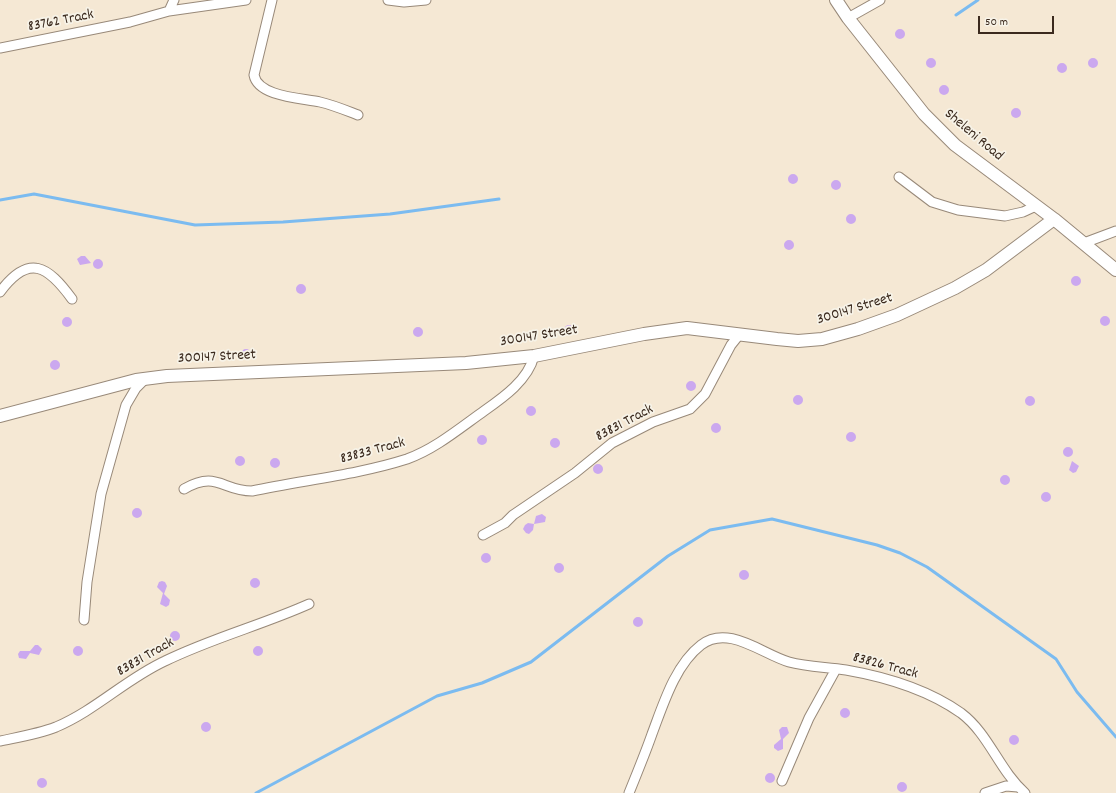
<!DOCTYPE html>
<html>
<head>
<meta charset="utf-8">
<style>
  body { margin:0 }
  #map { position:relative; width:1116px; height:793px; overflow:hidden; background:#f5e8d4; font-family:Dekko,sans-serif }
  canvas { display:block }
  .scale { position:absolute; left:978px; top:16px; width:76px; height:18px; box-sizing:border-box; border:2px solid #3b2a1e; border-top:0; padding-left:5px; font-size:12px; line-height:14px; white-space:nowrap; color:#3b2a1e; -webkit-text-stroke:3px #f7f3e8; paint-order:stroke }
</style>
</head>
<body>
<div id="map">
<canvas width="1116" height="793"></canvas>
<div class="scale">50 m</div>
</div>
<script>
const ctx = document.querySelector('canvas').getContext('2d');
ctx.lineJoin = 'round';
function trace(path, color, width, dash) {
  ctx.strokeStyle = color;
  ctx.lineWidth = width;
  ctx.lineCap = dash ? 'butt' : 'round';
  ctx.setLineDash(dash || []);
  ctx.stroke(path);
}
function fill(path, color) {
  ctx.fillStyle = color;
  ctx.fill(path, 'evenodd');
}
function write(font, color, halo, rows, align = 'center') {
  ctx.font = font + ' Dekko,sans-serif';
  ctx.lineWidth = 3.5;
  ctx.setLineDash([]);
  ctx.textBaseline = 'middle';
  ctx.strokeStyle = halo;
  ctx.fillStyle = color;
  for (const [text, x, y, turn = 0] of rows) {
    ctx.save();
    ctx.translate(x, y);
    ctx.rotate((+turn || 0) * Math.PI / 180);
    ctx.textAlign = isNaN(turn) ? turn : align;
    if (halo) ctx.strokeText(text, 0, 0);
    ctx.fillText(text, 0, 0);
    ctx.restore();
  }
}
trace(new Path2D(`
  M 956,15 L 978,0
  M 0,200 L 34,194 L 195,225 L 283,222 L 390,214 L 499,199
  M 256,793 L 437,696 L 482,683 L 531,662 L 668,556 L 710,530 L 772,519 L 877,545 L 900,553 L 927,567 L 1056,659 L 1077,692 L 1116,737`), '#7bbbf0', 3);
fill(new Path2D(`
  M895 34a5 5 0 1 1 10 0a5 5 0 1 1-10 0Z
  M1088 63a5 5 0 1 1 10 0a5 5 0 1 1-10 0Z
  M926 63a5 5 0 1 1 10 0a5 5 0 1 1-10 0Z
  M1057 68a5 5 0 1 1 10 0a5 5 0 1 1-10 0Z
  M939 90a5 5 0 1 1 10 0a5 5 0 1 1-10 0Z
  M1011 113a5 5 0 1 1 10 0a5 5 0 1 1-10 0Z
  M788 179a5 5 0 1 1 10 0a5 5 0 1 1-10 0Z
  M831 185a5 5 0 1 1 10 0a5 5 0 1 1-10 0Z
  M846 219a5 5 0 1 1 10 0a5 5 0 1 1-10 0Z
  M784 245a5 5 0 1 1 10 0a5 5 0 1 1-10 0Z
  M 81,256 L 85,256 L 91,263 L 80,265 L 77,259 Z
  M93 264a5 5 0 1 1 10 0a5 5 0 1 1-10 0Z
  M1071 281a5 5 0 1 1 10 0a5 5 0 1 1-10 0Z
  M296 289a5 5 0 1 1 10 0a5 5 0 1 1-10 0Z
  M1100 321a5 5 0 1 1 10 0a5 5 0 1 1-10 0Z
  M62 322a5 5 0 1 1 10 0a5 5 0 1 1-10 0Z
  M564 330a5 5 0 1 1 10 0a5 5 0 1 1-10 0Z
  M413 332a5 5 0 1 1 10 0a5 5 0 1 1-10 0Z
  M241 354a5 5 0 1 1 10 0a5 5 0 1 1-10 0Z
  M50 365a5 5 0 1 1 10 0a5 5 0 1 1-10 0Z
  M686 386a5 5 0 1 1 10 0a5 5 0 1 1-10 0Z
  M793 400a5 5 0 1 1 10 0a5 5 0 1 1-10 0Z
  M1025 401a5 5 0 1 1 10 0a5 5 0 1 1-10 0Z
  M526 411a5 5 0 1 1 10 0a5 5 0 1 1-10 0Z
  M711 428a5 5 0 1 1 10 0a5 5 0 1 1-10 0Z
  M846 437a5 5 0 1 1 10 0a5 5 0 1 1-10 0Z
  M477 440a5 5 0 1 1 10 0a5 5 0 1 1-10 0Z
  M550 443a5 5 0 1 1 10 0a5 5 0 1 1-10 0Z
  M1063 452a5 5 0 1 1 10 0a5 5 0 1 1-10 0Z
  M235 461a5 5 0 1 1 10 0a5 5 0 1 1-10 0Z
  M270 463a5 5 0 1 1 10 0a5 5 0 1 1-10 0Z
  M 1072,461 L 1079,466 L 1076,472 L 1073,473 L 1069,470 Z
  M593 469a5 5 0 1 1 10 0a5 5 0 1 1-10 0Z
  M1000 480a5 5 0 1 1 10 0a5 5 0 1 1-10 0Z
  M1041 497a5 5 0 1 1 10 0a5 5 0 1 1-10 0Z
  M132 513a5 5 0 1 1 10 0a5 5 0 1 1-10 0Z
  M 542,514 L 546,517 L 545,522 L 534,524 L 536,516 Z
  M 528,523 L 534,524 L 533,530 L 529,534 L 526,533 L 523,529 L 525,525 Z
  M481 558a5 5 0 1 1 10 0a5 5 0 1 1-10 0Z
  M554 568a5 5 0 1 1 10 0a5 5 0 1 1-10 0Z
  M739 575a5 5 0 1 1 10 0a5 5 0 1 1-10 0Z
  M250 583a5 5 0 1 1 10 0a5 5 0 1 1-10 0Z
  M 162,581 L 165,582 L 167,586 L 164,594 L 157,587 L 159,582 Z
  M 163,593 L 170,600 L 169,605 L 166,607 L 160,604 Z
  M633 622a5 5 0 1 1 10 0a5 5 0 1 1-10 0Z
  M170 636a5 5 0 1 1 10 0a5 5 0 1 1-10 0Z
  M 35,645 L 38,645 L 42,649 L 39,655 L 30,653 L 26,659 L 19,658 L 18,654 L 20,651 L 30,651 Z
  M253 651a5 5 0 1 1 10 0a5 5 0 1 1-10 0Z
  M73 651a5 5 0 1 1 10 0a5 5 0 1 1-10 0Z
  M840 713a5 5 0 1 1 10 0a5 5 0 1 1-10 0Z
  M201 727a5 5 0 1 1 10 0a5 5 0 1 1-10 0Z
  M 782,727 L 787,727 L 789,733 L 783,739 L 783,749 L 778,751 L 774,748 L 774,745 L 781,739 L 779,730 Z
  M1009 740a5 5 0 1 1 10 0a5 5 0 1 1-10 0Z
  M765 778a5 5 0 1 1 10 0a5 5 0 1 1-10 0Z
  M37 783a5 5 0 1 1 10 0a5 5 0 1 1-10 0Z
  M897 787a5 5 0 1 1 10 0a5 5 0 1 1-10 0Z`), '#cba8ef');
const street = new Path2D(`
  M 272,0 L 254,75 C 258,97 302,98 320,102 C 333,105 345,110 358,115
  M 388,0 L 404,2 L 426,0
  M 169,11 L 174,0
  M 848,18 L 880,0
  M 0,48 L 130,22 L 169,11 L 246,0
  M 899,177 L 932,202 L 958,210 L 1005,216 L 1023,212 L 1036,206
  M 1084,243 L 1116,231
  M 0,292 C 29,253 48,266 72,299
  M 184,489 C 217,470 222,491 252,491 C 303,480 357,475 407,459 C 435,449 460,428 484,411 C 504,397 528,380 534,356
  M 483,535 L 505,523 L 513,515 L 575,473 L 612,443 L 653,422 L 690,409 L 705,394 L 731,345 L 739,335
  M 84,620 L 87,582 L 101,494 L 126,405 L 136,388 L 146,378
  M 0,741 C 19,737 38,734 56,727 C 96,710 126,679 165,661 C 212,638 262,625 309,604
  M 782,781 L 809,718 L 836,669
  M 629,793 C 637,773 645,754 652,734 C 663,705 675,665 701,645 C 728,624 762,654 789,662 C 807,667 827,667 846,670 C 886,677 927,689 961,713 C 989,734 999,770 1025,793
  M 985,793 L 1006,786 L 1018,787`);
const secondary = new Path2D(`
  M 836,0 L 848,18 L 924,114 L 955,145 L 1054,219 L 1116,270
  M 0,416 L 136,380 L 167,376 L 466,363 L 534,356 L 644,334 L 687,328 L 777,339 L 798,341 L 822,339 L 858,329 L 897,315 L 955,288 L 986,270 L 1054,219`);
trace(street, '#988979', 11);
trace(secondary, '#988979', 14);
trace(street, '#fff', 9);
trace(secondary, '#fff', 12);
write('15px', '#3b2a1e', '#f7f3e8', [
  ["83762 Track",61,22,-11],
  ["Sheleni Road",973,136,40],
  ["300147 Street",855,310,-17],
  ["300147 Street",539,337,-9],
  ["300147 Street",217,358,-3],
  ["83831 Track",625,424,-28],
  ["83833 Track",373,452,-15],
  ["83831 Track",146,658,-30],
  ["83826 Track",885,667,15]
]);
</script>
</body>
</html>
